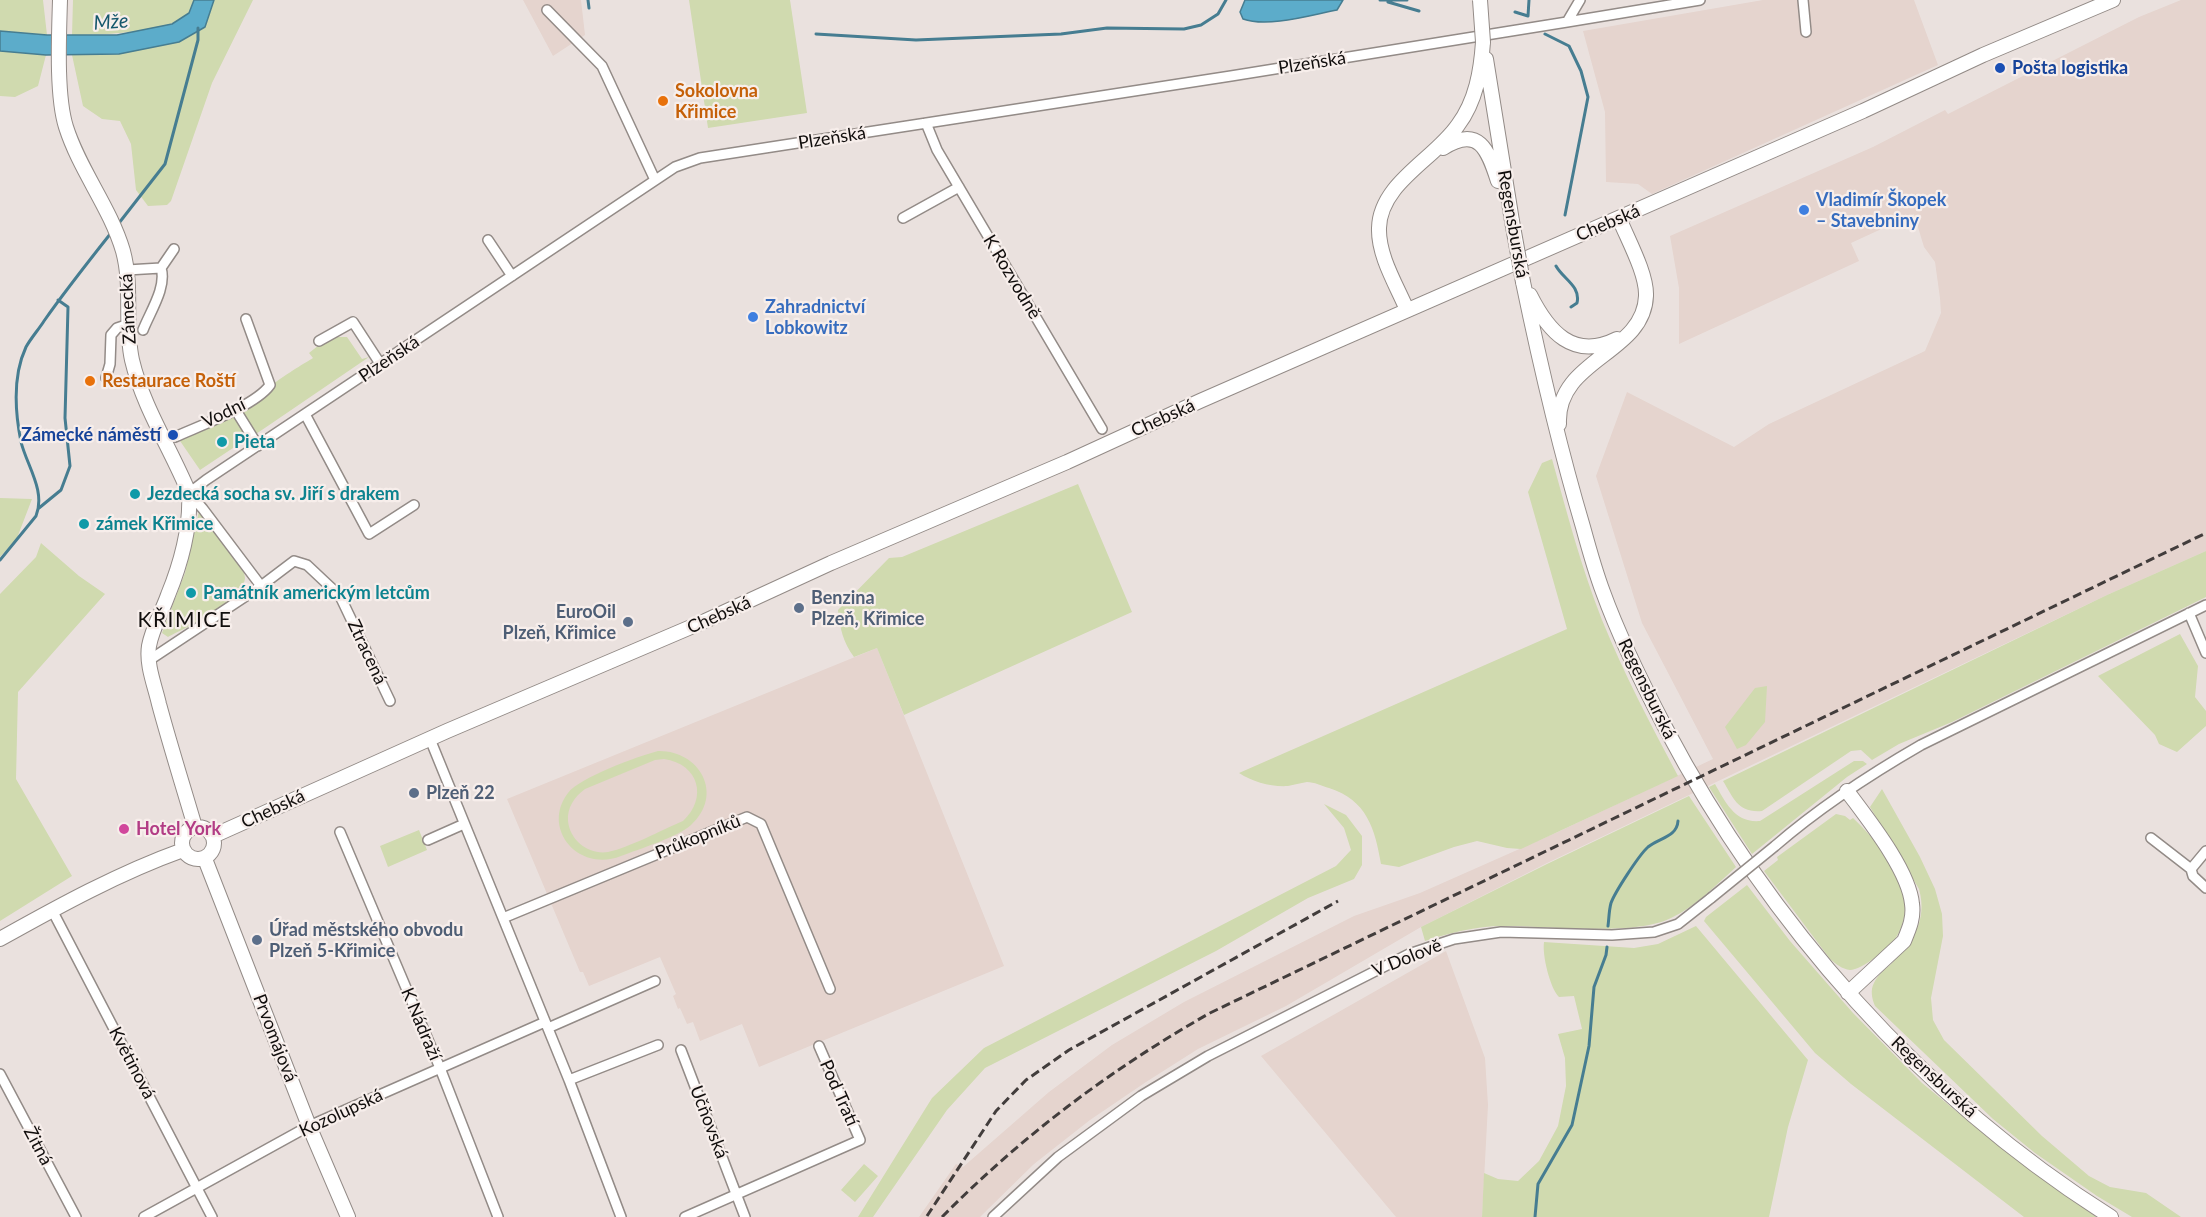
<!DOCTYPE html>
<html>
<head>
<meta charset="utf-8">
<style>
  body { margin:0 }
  canvas { display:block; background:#eae1de }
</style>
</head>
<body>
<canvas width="2206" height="1217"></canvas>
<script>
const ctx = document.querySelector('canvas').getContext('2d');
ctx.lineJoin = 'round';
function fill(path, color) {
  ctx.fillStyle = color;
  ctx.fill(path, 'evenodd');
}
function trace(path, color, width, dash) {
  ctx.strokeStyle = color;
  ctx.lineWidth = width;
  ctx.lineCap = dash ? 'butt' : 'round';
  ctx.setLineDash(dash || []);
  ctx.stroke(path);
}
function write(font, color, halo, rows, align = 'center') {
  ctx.font = font + ' Lato,sans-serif';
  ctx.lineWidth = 4.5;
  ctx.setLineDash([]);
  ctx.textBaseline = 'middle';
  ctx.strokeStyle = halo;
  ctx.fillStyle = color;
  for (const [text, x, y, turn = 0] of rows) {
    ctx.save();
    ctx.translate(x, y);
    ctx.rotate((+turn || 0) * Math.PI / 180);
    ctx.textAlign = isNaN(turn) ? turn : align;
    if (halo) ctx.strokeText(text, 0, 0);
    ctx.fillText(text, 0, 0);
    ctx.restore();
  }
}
fill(new Path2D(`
  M 523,0 L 581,0 L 585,35 L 553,56 Z
  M 1763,0 L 1914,0 L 1938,65 L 1652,194 L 1638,184 L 1606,182 L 1605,112 L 1583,31 Z
  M 2181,0 L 2206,0 L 2206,551 L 2107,595 L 1547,863 L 1421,927 L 1286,1006 L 1198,1049 L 1146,1082 L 1090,1120 L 1034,1164 L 980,1217 L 919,1217 L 956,1164 L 963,1167 L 1049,1092 L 1112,1045 L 1184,1002 L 1354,916 L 1420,893 L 1560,831 L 1713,759 L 1642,623 L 1596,476 L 1627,392 L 1734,447 L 1769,424 L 1925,351 L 1941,313 L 1940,298 L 1935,262 L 1924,247 L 1914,214 L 1851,243 L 1859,261 L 1679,344 L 1679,288 L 1670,236 L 1873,147 L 1945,110 L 1948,114 L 2139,17 Z
  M 877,648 L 1004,966 L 759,1067 L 742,1024 L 700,1041 L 693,1022 L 687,1024 L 680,1008 L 678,1009 L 673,996 L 676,994 L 660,957 L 589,986 L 583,972 L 580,972 L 507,799 Z
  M 1446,951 L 1485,1058 L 1488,1105 L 1482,1217 L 1396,1217 L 1261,1056 Z`), '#e5d4ce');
fill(new Path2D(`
  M 0,0 L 43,0 L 47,35 L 0,31 Z
  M 73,0 L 194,0 C 192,4 191,10 189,13 C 173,33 97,35 72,35 Z
  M 214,0 L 253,0 L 212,83 L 171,201 L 167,205 L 148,206 L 136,190 L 131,144 L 120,121 L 102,119 L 83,106 L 72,55 L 119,54 L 205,27 Z
  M 689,0 L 790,0 L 807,113 L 708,128 Z
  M 0,51 L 46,55 L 38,86 L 15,97 L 0,96 Z
  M 329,337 L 347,337 L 362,359 L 369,357 L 256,434 L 243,415 C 244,400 298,367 313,358 L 309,353 Z
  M 233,415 L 248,438 L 200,470 L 178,438 Z
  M 1552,459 C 1567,513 1581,567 1602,620 C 1624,674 1651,725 1678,776 L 1521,849 L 1507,848 L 1477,841 L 1454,847 L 1399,867 L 1381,864 C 1375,829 1367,800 1329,788 C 1322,786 1314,782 1307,782 C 1300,783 1294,785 1288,786 C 1271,787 1253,782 1239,773 L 1567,629 L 1528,492 L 1542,463 Z
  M 1078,484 L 1132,612 L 904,715 L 877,648 L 854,657 C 843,642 840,629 838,610 L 889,558 L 902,557 Z
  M 0,498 L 32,499 L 17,538 L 0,557 Z
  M 199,511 L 243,569 C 243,570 245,576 245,578 C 243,602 187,627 168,637 L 162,633 L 185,573 Z
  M 41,543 L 79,576 L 105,594 L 18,692 L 16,779 L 72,876 L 0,921 L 0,594 L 36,557 Z
  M 2206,551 L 2206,597 L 1952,722 L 1899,744 L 1872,760 L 1861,750 L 1851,751 L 1762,811 C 1738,813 1734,799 1723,781 L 2107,595 Z
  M 2180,634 L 2198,666 L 2195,697 L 2206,711 L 2206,726 L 2177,752 L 2159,744 L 2155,735 L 2098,676 Z
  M 1767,686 L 1765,722 L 1746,745 L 1737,749 L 1725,727 L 1755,688 Z
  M 658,751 C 699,750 725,794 691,825 C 678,837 639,849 621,856 C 578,873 541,828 568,793 C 579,778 638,756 658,751 ZM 664,759 C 699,764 708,798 683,821 C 662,830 628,848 608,852 C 589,855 570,841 568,821 C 567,808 574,797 585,789 L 655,760 Z
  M 1854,761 L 1863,761 L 1867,764 L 1847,777 L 1752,854 L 1709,787 L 1715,784 C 1726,803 1735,823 1760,821 Z
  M 1882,789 L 1920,857 L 1935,889 L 1942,914 L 1943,936 L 1931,998 L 1933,1020 L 1944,1040 L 2042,1136 L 2089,1176 L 2110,1187 L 2146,1193 L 2181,1217 L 2132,1217 L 2097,1196 L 2035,1153 L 1993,1119 L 1875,1006 C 1872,999 1870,990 1874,983 C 1877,976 1884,970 1890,965 C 1912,942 1928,922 1919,889 L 1870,807 Z
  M 1689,796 L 1736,867 C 1715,886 1696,906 1671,918 C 1633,937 1546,925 1502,926 C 1476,926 1450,933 1425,941 L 1421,927 L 1547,864 Z
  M 1324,804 L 1346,815 L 1362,836 L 1362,865 L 1354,879 L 1308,898 L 1216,951 L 985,1068 L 947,1110 L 873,1217 L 858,1217 L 932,1098 L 984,1048 L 1336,866 L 1351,850 L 1344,828 Z
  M 1836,814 L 1845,816 L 1850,820 L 1853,818 C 1876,840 1905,874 1905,908 C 1905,918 1901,931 1895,939 C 1888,949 1862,970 1850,970 C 1842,969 1836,964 1830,959 L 1764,871 L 1778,860 L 1777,857 Z
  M 419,830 L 427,850 L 388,867 L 380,846 Z
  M 1747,885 L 1790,941 L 1853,1013 L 1922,1083 L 1995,1143 L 2096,1217 L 2024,1217 L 1851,1084 L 1815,1053 L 1704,921 L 1706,917 Z
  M 1696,926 L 1808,1060 L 1788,1127 L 1769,1217 L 1482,1217 L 1484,1173 L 1498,1179 L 1518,1181 L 1539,1161 L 1558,1126 L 1566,1086 L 1565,1058 L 1558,1034 L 1582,1029 L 1574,996 L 1559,997 C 1550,988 1542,955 1544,942 L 1634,948 L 1658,944 Z
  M 864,1164 L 878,1176 L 855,1202 L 841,1190 Z`), '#d0daaf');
const water = new Path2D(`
  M 194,0 L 214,0 L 205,27 L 179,42 L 119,54 L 46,55 L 0,51 L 0,31 L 47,35 L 117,35 L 172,24 L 189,13 Z
  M 1245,0 L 1343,0 L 1337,10 C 1311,15 1268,28 1243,19 L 1240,12 Z`);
fill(water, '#5cacca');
trace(water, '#467d91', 1.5);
trace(new Path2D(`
  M 588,0 L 589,8
  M 1380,0 L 1407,0
  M 1388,2 L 1419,11
  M 1515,12 L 1528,16 L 1529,0
  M 816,34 L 916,40 L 1061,34 L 1107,28 L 1184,29 L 1201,25 L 1218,14 L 1226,0
  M 1545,34 L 1569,46 L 1581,71 L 1588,97 L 1565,215
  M 119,223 L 165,164 L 198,40 L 198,28
  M 1556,266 C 1563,279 1581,286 1577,303 L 1571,307
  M 39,508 L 61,490 L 70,466 L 65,418 L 68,307 L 58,300
  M 0,560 L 36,516 C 46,491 27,466 21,442 C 15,412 13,375 26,347 C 31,338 39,329 44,321 C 65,291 88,262 111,233
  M 1608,926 C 1609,918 1609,910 1611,903 C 1615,892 1639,855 1648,847 C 1659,838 1677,837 1678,821
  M 1535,1217 L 1538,1184 L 1572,1125 L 1589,1046 L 1594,987 L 1606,955 L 1607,947`), '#467d91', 3);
const street = new Path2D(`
  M 1803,0 L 1806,32
  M 547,10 L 602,66 L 655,180
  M 1567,22 L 1700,0
  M 926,123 L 937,150 L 1102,429
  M 903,218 L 959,187
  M 488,240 L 512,276
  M 161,268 L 174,249
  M 127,270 L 161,268
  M 143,330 C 150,312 167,287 161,268
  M 319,341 L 353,322 L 381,365
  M 106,378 L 110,364 L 111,335 L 117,328 L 129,324
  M 235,409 L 258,446
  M 305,414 L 369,534 L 414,505
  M 175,437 C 199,426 255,406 270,385 L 246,319
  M 261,586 L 203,509 L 189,493 L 206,480 L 675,167 L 700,158 L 1231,76 L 1567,22 L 1580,0
  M 2189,613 L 2206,653
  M 148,661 L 261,586 L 294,561 L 307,565 L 340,596 L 390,701
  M 430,739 L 569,1080 L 621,1217
  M 340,832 L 440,1068 L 498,1217
  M 2151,838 L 2191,869 L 2206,851
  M 428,840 L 464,824
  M 1775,846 C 1820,807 1869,775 1921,745 L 2206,605
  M 2191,869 L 2193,876 L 2206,888
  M 52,910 L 212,1217
  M 503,918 L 747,817 L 761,824 L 830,989
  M 548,1028 L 655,981
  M 681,1050 L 745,1217
  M 0,1074 L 76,1217
  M 569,1080 L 658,1045
  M 144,1217 L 309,1126 L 545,1022
  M 685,1217 L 860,1140 L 819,1046
  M 993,1217 L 1058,1157 L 1141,1096 L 1208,1056 L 1409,954 L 1454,939 L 1501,932 L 1612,935 L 1654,932 L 1678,924 L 1711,898`);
const secondary = new Path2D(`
  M 60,0 C 59,35 56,95 66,127 C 80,171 110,207 123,251 C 133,288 124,324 132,360 C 143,407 171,449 189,493 C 191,528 181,563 168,595 C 162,612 152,629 149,646 C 146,665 155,686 159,704 C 170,745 183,786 195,827
  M 1486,59 L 1512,221
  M 1443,148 C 1479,125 1488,150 1498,181
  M 1523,282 C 1540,364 1559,446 1583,527 C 1589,549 1595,571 1603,592 C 1620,639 1642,683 1665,727 C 1769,924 1922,1098 2111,1217
  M 1530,295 C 1548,331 1573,361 1617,339
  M 1407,310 C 1397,286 1378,256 1379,228 C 1380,183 1435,159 1458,125 C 1476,101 1481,71 1483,42
  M 1559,424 C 1556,359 1644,354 1646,296 C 1647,274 1628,240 1619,218
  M 1847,791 C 1867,818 1909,870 1912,904 C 1914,918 1909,929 1904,941 L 1848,993
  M182 843a16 16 0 1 1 32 0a16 16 0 1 1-32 0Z
  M 213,836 L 447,731 L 705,621 L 831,563 L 1067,462 L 1200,401 L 1863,111 L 1983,55 L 2113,0
  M 205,859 L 309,1126 L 348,1217
  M 0,939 C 59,906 119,873 183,850`);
trace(street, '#938b87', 12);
trace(secondary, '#938b87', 16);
trace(street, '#fff', 9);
trace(secondary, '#fff', 14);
trace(new Path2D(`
  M 927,1216 L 996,1111 L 1026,1080 L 1069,1050 L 1338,901
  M 942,1217 C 1022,1136 1111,1069 1210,1013 L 2206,533`), '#423d3c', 3, [9, 4.5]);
const streetBridge = new Path2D(`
  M 1711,898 L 1775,846`);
const secondaryBridge = new Path2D(`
  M 1480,0 L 1483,42
  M 1512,221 L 1523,282`);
trace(streetBridge, '#938b87', 12, []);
trace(secondaryBridge, '#938b87', 16, []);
trace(streetBridge, '#fff', 9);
trace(secondaryBridge, '#fff', 14);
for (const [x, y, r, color] of [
  [2000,68,6,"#1a4fb4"],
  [663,101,6,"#e8710a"],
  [1804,210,6,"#3f7fe0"],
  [753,317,6,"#3f7fe0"],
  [90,381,6,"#e8710a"],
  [173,435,6,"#1a4fb4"],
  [222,442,6,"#0f9aa8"],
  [135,494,6,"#0f9aa8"],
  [84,524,6,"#0f9aa8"],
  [191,593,6,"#0f9aa8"],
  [799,608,6,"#5c6f8a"],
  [628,622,6,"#5c6f8a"],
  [414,793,6,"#5c6f8a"],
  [124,829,6,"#d1479c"],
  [257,940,6,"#5c6f8a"]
]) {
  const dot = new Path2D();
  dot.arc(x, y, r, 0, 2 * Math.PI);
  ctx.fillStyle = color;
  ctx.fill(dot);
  trace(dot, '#f7eeeb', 2);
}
write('18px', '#110e0d', '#f7eeeb', [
  ["Plzeňská",1312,63,-9],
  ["Plzeňská",832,138,-9],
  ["Chebská",1608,223,-23],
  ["Regensburská",1513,224,80],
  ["K Rozvodně",1012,277,59],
  ["Zámecká",128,309,-93],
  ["Plzeňská",389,359,-34],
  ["Vodní",224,413,-26],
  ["Chebská",1163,418,-24],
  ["Chebská",719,615,-24],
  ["Ztracená",367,652,65],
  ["Regensburská",1647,689,64],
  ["Chebská",273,809,-25],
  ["Průkopníků",698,837,-22],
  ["V Dolově",1407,958,-22],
  ["K Nádraží",421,1024,67],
  ["Prvomájová",275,1038,69],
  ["Květinová",132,1063,62],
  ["Regensburská",1934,1077,43],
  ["Pod Tratí",839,1093,66],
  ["Kozolupská",341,1113,-25],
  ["Učňovská",709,1122,69],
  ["Žitná",38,1146,62]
]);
write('bold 18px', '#164399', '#f7eeeb', [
  ["Pošta logistika",2012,68],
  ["Zámecké náměstí",161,435,"right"]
], 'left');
write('bold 18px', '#c56008', '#f7eeeb', [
  ["Sokolovna",675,91],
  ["Křimice",675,112],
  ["Restaurace Roští",102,381]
], 'left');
write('bold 18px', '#366cbe', '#f7eeeb', [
  ["Vladimír Škopek",1816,200],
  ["– Stavebniny",1816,221],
  ["Zahradnictví",765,307],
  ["Lobkowitz",765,328]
], 'left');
write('bold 18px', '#0d838f', '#f7eeeb', [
  ["Pieta",234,442],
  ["Jezdecká socha sv. Jiří s drakem",147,494],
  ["zámek Křimice",96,524],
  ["Památník americkým letcům",203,593]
], 'left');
write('bold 18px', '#4e5e75', '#f7eeeb', [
  ["Benzina",811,598],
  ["Plzeň, Křimice",811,619],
  ["EuroOil",616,612,"right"],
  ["Plzeň, Křimice",616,633,"right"],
  ["Plzeň 22",426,793],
  ["Úřad městského obvodu",269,930],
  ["Plzeň 5-Křimice",269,951]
], 'left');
write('bold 18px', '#b23c85', '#f7eeeb', [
  ["Hotel York",136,829]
], 'left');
write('italic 20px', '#15576c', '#f7eeeb', [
  ["Mže",111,22,-4]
]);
ctx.letterSpacing = '1.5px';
write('21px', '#110e0d', '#f7eeeb', [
  ["KŘIMICE",185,620]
]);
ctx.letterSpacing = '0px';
</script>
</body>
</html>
